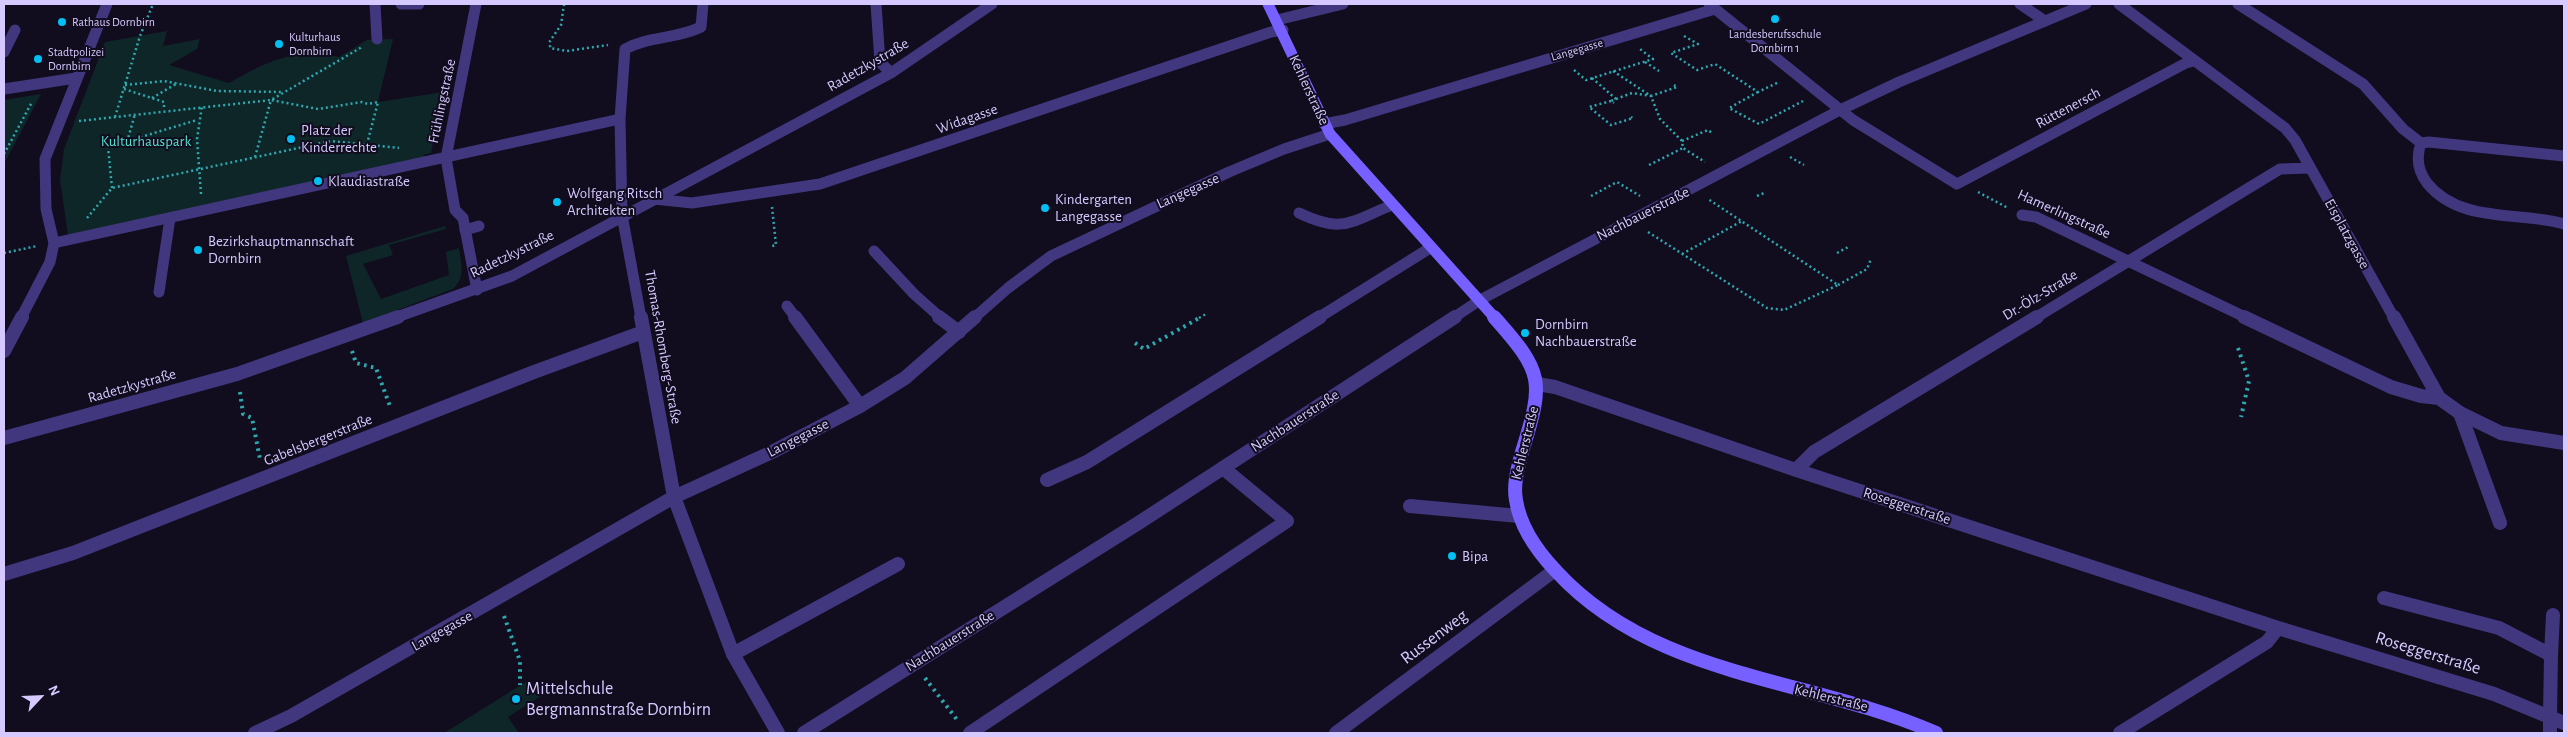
<!DOCTYPE html>
<html>
<head>
<meta charset="utf-8">
<style>
  body { margin:0 }
  #map { position:relative; width:2568px; height:737px; overflow:hidden; background:#110c1e; font-family:"Alegreya Sans",sans-serif }
  canvas { display:block }
  .frame { position:absolute; inset:0; border:5px solid #d6c9ff; pointer-events:none }
  .north { position:absolute; left:15px; top:672px; width:50px; height:50px; -webkit-text-stroke:4px #110c1e; paint-order:stroke; rotate:65deg; font-size:14px; font-weight:700; line-height:20px; text-align:center; color:#d6c9ff }
  .north::after { content:''; display:block; margin:auto; width:18px; height:22px; background:#d6c9ff; clip-path:polygon(50% 0,100% 100%,50% 72%,0 100%) }
</style>
</head>
<body>
<div id="map">
<canvas width="2568" height="737"></canvas>
<div class="frame"></div>
<div class="north">N</div>
</div>
<script>
const ctx = document.querySelector('canvas').getContext('2d');
ctx.lineJoin = 'round';
function fill(path, color) {
  ctx.fillStyle = color;
  ctx.fill(path, 'evenodd');
}
function trace(path, color, width, dash) {
  ctx.strokeStyle = color;
  ctx.lineWidth = width;
  ctx.lineCap = dash ? 'butt' : 'round';
  ctx.setLineDash(dash || []);
  ctx.stroke(path);
}
function write(font, color, halo, rows, align = 'center') {
  ctx.font = font + ' "Alegreya Sans",sans-serif';
  ctx.lineWidth = 4;
  ctx.setLineDash([]);
  ctx.textBaseline = 'middle';
  ctx.strokeStyle = halo;
  ctx.fillStyle = color;
  for (const [text, x, y, turn = 0] of rows) {
    ctx.save();
    ctx.translate(x, y);
    ctx.rotate((+turn || 0) * Math.PI / 180);
    ctx.textAlign = isNaN(turn) ? turn : align;
    if (halo) ctx.strokeText(text, 0, 0);
    ctx.fillText(text, 0, 0);
    ctx.restore();
  }
}
fill(new Path2D(`
  M 167,31 L 163,46 L 200,39 L 197,49 L 169,65 L 229,83 C 266,62 295,47 339,57 L 367,40 L 393,39 L 378,102 L 443,92 L 431,153 L 423,155 L 430,158 L 68,235 L 60,180 L 64,149 L 105,42 Z
  M 41,94 L 4,164 L 4,100 Z
  M 445,226 L 446,229 L 389,245 L 393,255 L 363,264 L 381,299 L 449,275 L 446,252 L 459,248 C 461,264 466,277 453,289 L 363,323 L 346,256 Z
  M 529,680 L 541,696 L 508,717 L 519,733 L 444,733 Z`), '#0f2628');
trace(new Path2D(`
  M 564,4 L 561,25 L 550,41 L 550,48 L 567,51 L 608,45
  M 1684,36 L 1698,44 L 1671,53 L 1697,70 L 1715,64 L 1758,92 L 1779,82
  M 1645,62 L 1659,71
  M 1574,70 L 1586,80 L 1653,59 L 1640,49
  M 1613,71 L 1651,96 L 1677,87 L 1674,85
  M 1592,78 L 1616,99 L 1611,101 L 1614,103
  M 125,85 L 164,81 L 217,91 L 283,92
  M 124,89 L 164,102 L 164,110
  M 1758,92 L 1729,108 L 1759,124 L 1803,101
  M 152,98 L 176,84
  M 1616,99 L 1632,93 L 1651,96 L 1660,119 L 1682,141 L 1683,148 L 1705,162
  M 1611,101 L 1589,107 L 1611,125 L 1633,118 L 1631,117
  M 115,117 L 140,36 L 153,4
  M 79,121 L 271,100 L 362,47
  M 1682,141 L 1708,130 L 1712,133
  M 127,142 L 135,114
  M 4,154 L 32,102
  M 255,157 L 271,100 L 318,109 L 362,102 L 368,104 L 378,102 L 367,144
  M 1790,157 L 1804,165
  M 1649,165 L 1683,148
  M 112,188 L 108,147 L 197,120
  M 1978,192 L 2008,208
  M 201,194 L 197,139 L 202,106
  M 1591,196 L 1617,182 L 1640,196
  M 1757,196 L 1764,193
  M 772,207 L 776,245 L 772,246
  M 87,218 L 112,188 L 331,141 L 399,148
  M 1648,232 L 1767,308 L 1784,310 L 1838,285 L 1708,199
  M 4,253 L 37,246
  M 1837,253 L 1850,246
  M 1682,254 L 1742,221
  M 1838,285 L 1867,269 L 1871,259
  M 1199,318 L 1206,314`), '#2da9b0', 2.5, [2, 3]);
trace(new Path2D(`
  M 1135,343 L 1144,349 L 1201,317
  M 2238,348 L 2249,381 L 2241,417
  M 352,351 L 356,363 L 376,368 L 391,409
  M 240,392 L 243,414 L 252,418 L 260,459
  M 504,616 L 520,661 L 520,685
  M 925,678 L 958,721`), '#2da9b0', 4, [2.5, 4.5]);
trace(new Path2D(`
  M 375,4 L 377,39
  M 401,4 L 419,4
  M 2020,4 L 2045,21
  M 2238,4 L 2363,84 L 2403,129 L 2421,143
  M 1277,20 L 1343,4
  M 4,52 L 15,30
  M 4,89 L 76,78
  M 2564,156 L 2429,142 L 2421,143 C 2416,157 2418,171 2427,183 C 2460,224 2519,211 2564,224
  M 1299,213 C 1343,234 1350,222 1392,205
  M 465,230 L 479,226
  M 874,251 L 914,294 L 941,318
  M 159,292 L 170,218
  M 787,306 L 796,318
  M 1318,318 L 1430,248`), '#41377e', 11);
trace(new Path2D(`
  M 795,317 L 860,406
  M 939,317 L 959,332
  M 2460,413 L 2500,523
  M 1047,480 L 1087,462 L 1320,317
  M 1410,506 L 1519,516
  M 2384,598 L 2499,628 L 2551,655 L 2550,716
  M 733,654 L 898,564
  M 2551,655 L 2553,615
  M 970,733 L 1287,521 L 1223,468
  M 1336,733 L 1555,570`), '#41377e', 14);
trace(new Path2D(`
  M 476,4 L 446,158 L 455,210 L 463,218 L 477,290
  M 876,4 L 880,62 L 891,73
  M 1709,4 L 1853,120 L 1957,184 L 2186,63 L 2194,61
  M 2119,4 L 2285,128 L 2295,140 L 2394,318
  M 1324,124 L 1345,120 L 1715,9
  M 654,199 L 692,203 L 820,184 L 1271,32 L 1283,30
  M 2022,215 L 2036,217 L 2247,318
  M 54,243 L 620,119
  M 21,318 L 50,262 L 54,243 L 46,209 L 45,159 L 107,4
  M 394,318 L 512,276 L 891,73 L 992,4
  M 641,318 L 622,215 L 620,119 L 625,49 C 649,36 677,39 701,27 L 703,4
  M 974,318 L 1008,288 L 1051,256 L 1229,172 L 1284,149 L 1330,134
  M 1453,318 L 1480,300 L 1840,110 L 1899,82 L 2086,4
  M 2035,318 L 2280,169 L 2310,168`), '#41377e', 11);
trace(new Path2D(`
  M 641,317 L 674,497 L 733,654 L 778,733
  M 2244,317 L 2391,387 L 2421,396 L 2439,398
  M 2394,317 L 2439,398 L 2460,413 L 2501,433 L 2564,443
  M 4,351 L 22,317
  M 1537,384 L 1555,387 L 1796,470 L 2278,628 L 2494,694 L 2564,723
  M 4,438 L 237,374 L 398,317
  M 1796,470 L 1814,452 L 2037,317
  M 4,574 L 73,553 L 534,372 L 643,332
  M 2550,716 L 2550,733
  M 255,733 L 291,716 L 674,497 L 772,452 L 860,406 L 905,378 L 975,317
  M 804,733 L 1140,522 L 1455,317
  M 2120,733 L 2267,642 L 2278,628`), '#41377e', 14);
trace(new Path2D(`
  M 1268,4 L 1330,134 L 1495,318`), '#7660ff', 11);
trace(new Path2D(`
  M 1494,317 C 1544,373 1544,381 1522,452 C 1518,467 1513,484 1516,500 C 1520,527 1537,551 1556,571 C 1655,679 1810,677 1936,733`), '#7660ff', 14);
for (const [x, y, r, color] of [
  [1775,19,5,"#00c0f4"],
  [62,22,5,"#00c0f4"],
  [279,44,5,"#00c0f4"],
  [38,59,5,"#00c0f4"],
  [291,139,5,"#00c0f4"],
  [318,181,5,"#00c0f4"],
  [557,202,5,"#00c0f4"],
  [1045,208,5,"#00c0f4"],
  [198,250,5,"#00c0f4"],
  [1525,333,5,"#00c0f4"],
  [1452,556,5,"#00c0f4"],
  [516,699,5,"#00c0f4"]
]) {
  const dot = new Path2D();
  dot.arc(x, y, r, 0, 2 * Math.PI);
  ctx.fillStyle = color;
  ctx.fill(dot);
  trace(dot, '#110c1e', 2);
}
write('12px', '#d6c9ff', '#110c1e', [
  ["Rathaus Dornbirn",72,22],
  ["Landesberufsschule",1775,34,"center"],
  ["Dornbirn 1",1775,48,"center"],
  ["Kulturhaus",289,37],
  ["Dornbirn",289,51],
  ["Stadtpolizei",48,52],
  ["Dornbirn",48,66]
], 'left');
write('12px', '#d6c9ff', '#110c1e', [
  ["Langegasse",1577,50,-16]
]);
write('15px', '#d6c9ff', '#110c1e', [
  ["Radetzkystraße",868,65,-30],
  ["Kehlerstraße",1309,90,65],
  ["Frühlingstraße",442,101,-78],
  ["Rüttenersch",2068,108,-28],
  ["Widagasse",967,119,-19],
  ["Langegasse",1188,191,-24],
  ["Nachbauerstraße",1643,214,-27],
  ["Hamerlingstraße",2064,214,24],
  ["Eisplatzgasse",2347,234,61],
  ["Radetzkystraße",512,254,-26],
  ["Dr.-Ölz-Straße",2040,295,-31],
  ["Thomas-Rhomberg-Straße",663,347,80],
  ["Radetzkystraße",132,386,-16],
  ["Nachbauerstraße",1295,421,-33],
  ["Langegasse",798,438,-27],
  ["Gabelsbergerstraße",318,440,-22],
  ["Kehlerstraße",1525,443,-76],
  ["Roseggerstraße",1907,506,18],
  ["Langegasse",442,631,-29],
  ["Nachbauerstraße",950,641,-32],
  ["Kehlerstraße",1831,698,14]
]);
write('15px', '#d6c9ff', '#110c1e', [
  ["Platz der",301,130],
  ["Kinderrechte",301,147],
  ["Klaudiastraße",328,181],
  ["Wolfgang Ritsch",567,193],
  ["Architekten",567,210],
  ["Kindergarten",1055,199],
  ["Langegasse",1055,216],
  ["Bezirkshauptmannschaft",208,241],
  ["Dornbirn",208,258],
  ["Dornbirn",1535,324],
  ["Nachbauerstraße",1535,341],
  ["Bipa",1462,556]
], 'left');
write('15px', '#56dfcc', '#110c1e', [
  ["Kulturhauspark",146,141]
]);
write('18px', '#d6c9ff', '#110c1e', [
  ["Russenweg",1434,637,-37],
  ["Roseggerstraße",2428,653,17]
]);
write('18px', '#d6c9ff', '#110c1e', [
  ["Mittelschule",526,689],
  ["Bergmannstraße Dornbirn",526,710]
], 'left');
</script>
</body>
</html>
